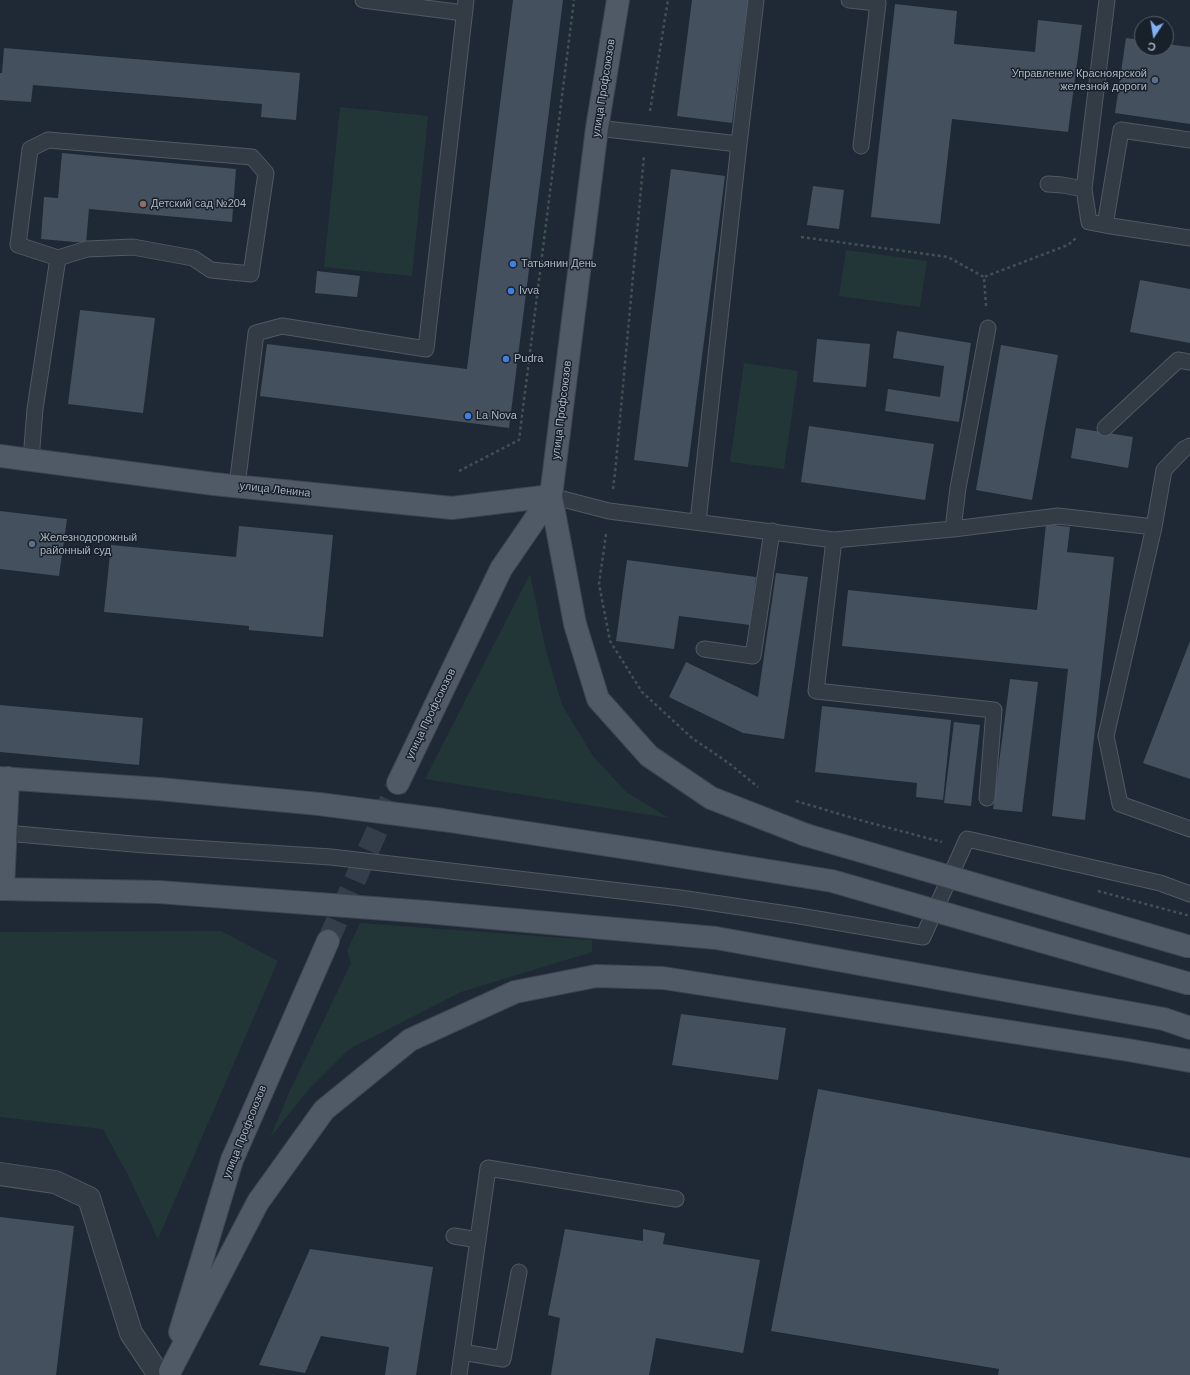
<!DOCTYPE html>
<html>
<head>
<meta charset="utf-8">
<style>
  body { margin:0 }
  #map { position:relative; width:1190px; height:1375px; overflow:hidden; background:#1f2935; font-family:Helvetica,sans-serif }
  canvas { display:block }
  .north { position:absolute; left:1134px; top:16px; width:40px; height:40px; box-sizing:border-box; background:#18202a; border:1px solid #535c67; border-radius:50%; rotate:192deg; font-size:11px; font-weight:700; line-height:16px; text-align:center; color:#acb6c3 }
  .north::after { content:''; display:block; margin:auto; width:14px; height:18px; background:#80b1f4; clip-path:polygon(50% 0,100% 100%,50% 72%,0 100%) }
</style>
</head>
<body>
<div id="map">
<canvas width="1190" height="1375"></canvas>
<div class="north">С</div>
</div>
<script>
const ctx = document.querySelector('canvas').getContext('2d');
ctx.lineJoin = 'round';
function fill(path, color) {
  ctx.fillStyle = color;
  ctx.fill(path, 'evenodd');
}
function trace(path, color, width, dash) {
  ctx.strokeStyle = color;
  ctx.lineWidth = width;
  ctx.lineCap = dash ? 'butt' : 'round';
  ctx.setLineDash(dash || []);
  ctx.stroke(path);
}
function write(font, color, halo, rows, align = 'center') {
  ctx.font = font + ' Helvetica,sans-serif';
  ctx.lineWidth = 3;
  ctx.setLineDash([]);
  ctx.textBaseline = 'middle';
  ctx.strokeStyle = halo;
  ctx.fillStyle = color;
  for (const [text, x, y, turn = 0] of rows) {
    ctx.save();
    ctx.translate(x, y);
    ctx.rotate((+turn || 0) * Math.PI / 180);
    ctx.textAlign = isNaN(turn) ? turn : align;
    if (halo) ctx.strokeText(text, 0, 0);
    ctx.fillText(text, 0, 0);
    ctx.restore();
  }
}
fill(new Path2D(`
  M 340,107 L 428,116 L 412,276 L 324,267 Z
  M 846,250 L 927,261 L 920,307 L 839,296 Z
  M 744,363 L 798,371 L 784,469 L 730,462 Z
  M 530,574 L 545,647 L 562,705 L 593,756 L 626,792 L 669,818 L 425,779 Z
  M 360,923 L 592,940 L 592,952 L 461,992 L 349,1049 L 307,1091 L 270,1138 L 289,1093 L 351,963 L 347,951 Z
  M 221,931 L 278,961 L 158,1239 L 130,1179 L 103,1129 L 0,1117 L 0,932 Z`), '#223637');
fill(new Path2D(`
  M 513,0 L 563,0 L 509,428 L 260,396 L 267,344 L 467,369 Z
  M 692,0 L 748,0 L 732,123 L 677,116 Z
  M 895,4 L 957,11 L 954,44 L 1035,52 L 1038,20 L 1082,25 L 1068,132 L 952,119 L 940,224 L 871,217 Z
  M 1126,38 L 1142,40 L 1142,48 L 1166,48 L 1166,44 L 1190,47 L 1190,124 L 1115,113 Z
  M 4,48 L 300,73 L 296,120 L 261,117 L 262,104 L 33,85 L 31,102 L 0,100 L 0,73 L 2,73 Z
  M 62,153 L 236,169 L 232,222 L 89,209 L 86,243 L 41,239 L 44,197 L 58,198 Z
  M 671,169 L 725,176 L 688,467 L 634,460 Z
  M 813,186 L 844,190 L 839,229 L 807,225 Z
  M 317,271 L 360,276 L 357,297 L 315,293 Z
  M 1140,280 L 1190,289 L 1190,343 L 1130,332 Z
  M 80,310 L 155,318 L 143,413 L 68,404 Z
  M 897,331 L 971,343 L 959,422 L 885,411 L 888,389 L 940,397 L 944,366 L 893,358 Z
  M 817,339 L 870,344 L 866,387 L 813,382 Z
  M 1001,345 L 1058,355 L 1032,500 L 976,490 Z
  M 809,426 L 934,444 L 925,500 L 801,482 Z
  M 1076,428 L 1133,437 L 1128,468 L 1071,458 Z
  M 0,511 L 67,519 L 59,576 L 0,569 Z
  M 1046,524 L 1070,527 L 1067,552 L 1114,557 L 1085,820 L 1052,816 L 1068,669 L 842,646 L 848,590 L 1037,610 Z
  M 239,526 L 333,535 L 323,637 L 249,630 L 249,626 L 104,612 L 111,545 L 236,557 Z
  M 627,560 L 756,577 L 750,625 L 679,616 L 674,649 L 616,641 Z
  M 776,573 L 808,577 L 784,739 L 743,733 L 669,697 L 686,662 L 758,697 Z
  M 1190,641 L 1190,779 L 1143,763 Z
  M 1010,679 L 1038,682 L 1022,812 L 993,809 Z
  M 0,705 L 143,718 L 139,765 L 0,752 Z
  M 822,706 L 951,720 L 943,800 L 916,797 L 917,783 L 815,772 Z
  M 954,722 L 980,725 L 971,806 L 944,803 Z
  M 681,1014 L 786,1028 L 778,1080 L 672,1065 Z
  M 818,1089 L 1190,1158 L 1190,1375 L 998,1375 L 999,1369 L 771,1331 Z
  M 0,1217 L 74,1226 L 56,1375 L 0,1375 Z
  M 565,1229 L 643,1241 L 643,1229 L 665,1233 L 663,1244 L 760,1260 L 743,1353 L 656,1338 L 649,1375 L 551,1375 L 560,1318 L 548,1315 Z
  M 310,1249 L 433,1267 L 416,1375 L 385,1375 L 389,1347 L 321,1336 L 305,1373 L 259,1365 Z`), '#45505f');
trace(new Path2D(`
  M 328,941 L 398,783`), '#343e4a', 22, [22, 11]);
const service = new Path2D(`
  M 363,0 L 464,13
  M 849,0 L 878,3 L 861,146
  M 1107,0 L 1084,189 L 1089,222 L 1105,225 L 1121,130 L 1190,140
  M 597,128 L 739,144 L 756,0
  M 1048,184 L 1062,185 L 1084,189
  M 1105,225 L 1190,238
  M 1105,428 L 1178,360 L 1190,362
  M 1190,446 L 1184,449 L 1164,470 L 1154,527 L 1106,736 L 1120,804 L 1190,829
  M 31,460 L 35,409 L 58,258 L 18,245 L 30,149 L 48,140 L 252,157 L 266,173 L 251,274 L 211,270 L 193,258 L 133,247 L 87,249 L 58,258
  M 237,486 L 256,333 L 282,326 L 426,349 L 466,0
  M 551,496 L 609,511 L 834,540 L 953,529 L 1058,516 L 1154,527
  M 698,522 L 739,144
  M 953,529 L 958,488 L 988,328
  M 834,540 L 816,691 L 994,710 L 987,798
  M 704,649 L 753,656 L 772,531
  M 5,833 L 145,845 L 331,857 L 680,898 L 794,915 L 923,937 L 967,839 L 1160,883 L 1190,894
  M 454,1236 L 478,1240
  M 462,1352 L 503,1359 L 519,1272
  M 459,1375 L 488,1168 L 676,1199`);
const minor = new Path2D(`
  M 0,1174 L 55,1182 L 89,1198 L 131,1333 L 159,1375`);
const primary = new Path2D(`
  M 0,456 L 214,484 L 452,508 L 551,496
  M 551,496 L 575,624 L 598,699 L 649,756 L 711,798 L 806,835
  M 0,778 L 159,789
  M 398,783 L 501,569 L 551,496 L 597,128 L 618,0
  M 0,889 L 159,892
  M 3,889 L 8,778
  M 426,912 L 716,938 L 1164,1019 L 1190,1028
  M 180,1332 L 232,1160 L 328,941
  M 170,1371 L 258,1202 L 324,1110 L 410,1040 L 515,992 L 596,976 L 663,978 L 1128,1050 L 1190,1061`);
trace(service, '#505964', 17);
trace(minor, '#505964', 24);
trace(primary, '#3c444f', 24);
trace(new Path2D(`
  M 650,111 L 668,0
  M 801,237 L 948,257 L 984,277
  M 986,306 L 984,277 L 1068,245 L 1076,238
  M 459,471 L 519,440 L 574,0
  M 613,489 L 615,473 L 644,156
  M 606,534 L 599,584 L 610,641 L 642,692 L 692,738 L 730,764 L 758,787
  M 796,801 L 856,819 L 942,842`), '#3f5153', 2.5, [3, 3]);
trace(service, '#333b45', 15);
trace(minor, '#333b45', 22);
trace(primary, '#505a66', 22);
const primaryBridge = new Path2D(`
  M 159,789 L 319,804 L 443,820 L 640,850 L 832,881 L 1190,984
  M 806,835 L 1190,947
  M 159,892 L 426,912`);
trace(primaryBridge, '#3c444f', 24, []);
trace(new Path2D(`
  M 1098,891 L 1190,916`), '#3f5153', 2.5, [3, 3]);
trace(primaryBridge, '#505a66', 22);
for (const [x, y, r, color] of [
  [1155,80,4,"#5c6f8a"],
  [143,204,4,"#8d6e63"],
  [513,264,4,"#3f7fe0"],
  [511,291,4,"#3f7fe0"],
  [506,359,4,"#3f7fe0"],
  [468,416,4,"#3f7fe0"],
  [32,544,4,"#5c6f8a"]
]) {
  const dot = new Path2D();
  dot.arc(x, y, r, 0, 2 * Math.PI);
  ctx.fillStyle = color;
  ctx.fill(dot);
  trace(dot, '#18202a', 1.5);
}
write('11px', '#acb6c3', '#18202a', [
  ["Управление Красноярской",1147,74,"right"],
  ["железной дороги",1147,87,"right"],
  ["Детский сад №204",151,204],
  ["Татьянин День",521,264],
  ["Ivva",519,291],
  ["Pudra",514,359],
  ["La Nova",476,416],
  ["Железнодорожный",40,538],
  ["районный суд",40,551]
], 'left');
write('11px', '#acb6c3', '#18202a', [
  ["улица Профсоюзов",604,88,-81],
  ["улица Профсоюзов",562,410,-83],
  ["улица Ленина",275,490,6],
  ["улица Профсоюзов",431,714,-64],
  ["улица Профсоюзов",245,1132,-68]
]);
</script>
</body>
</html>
